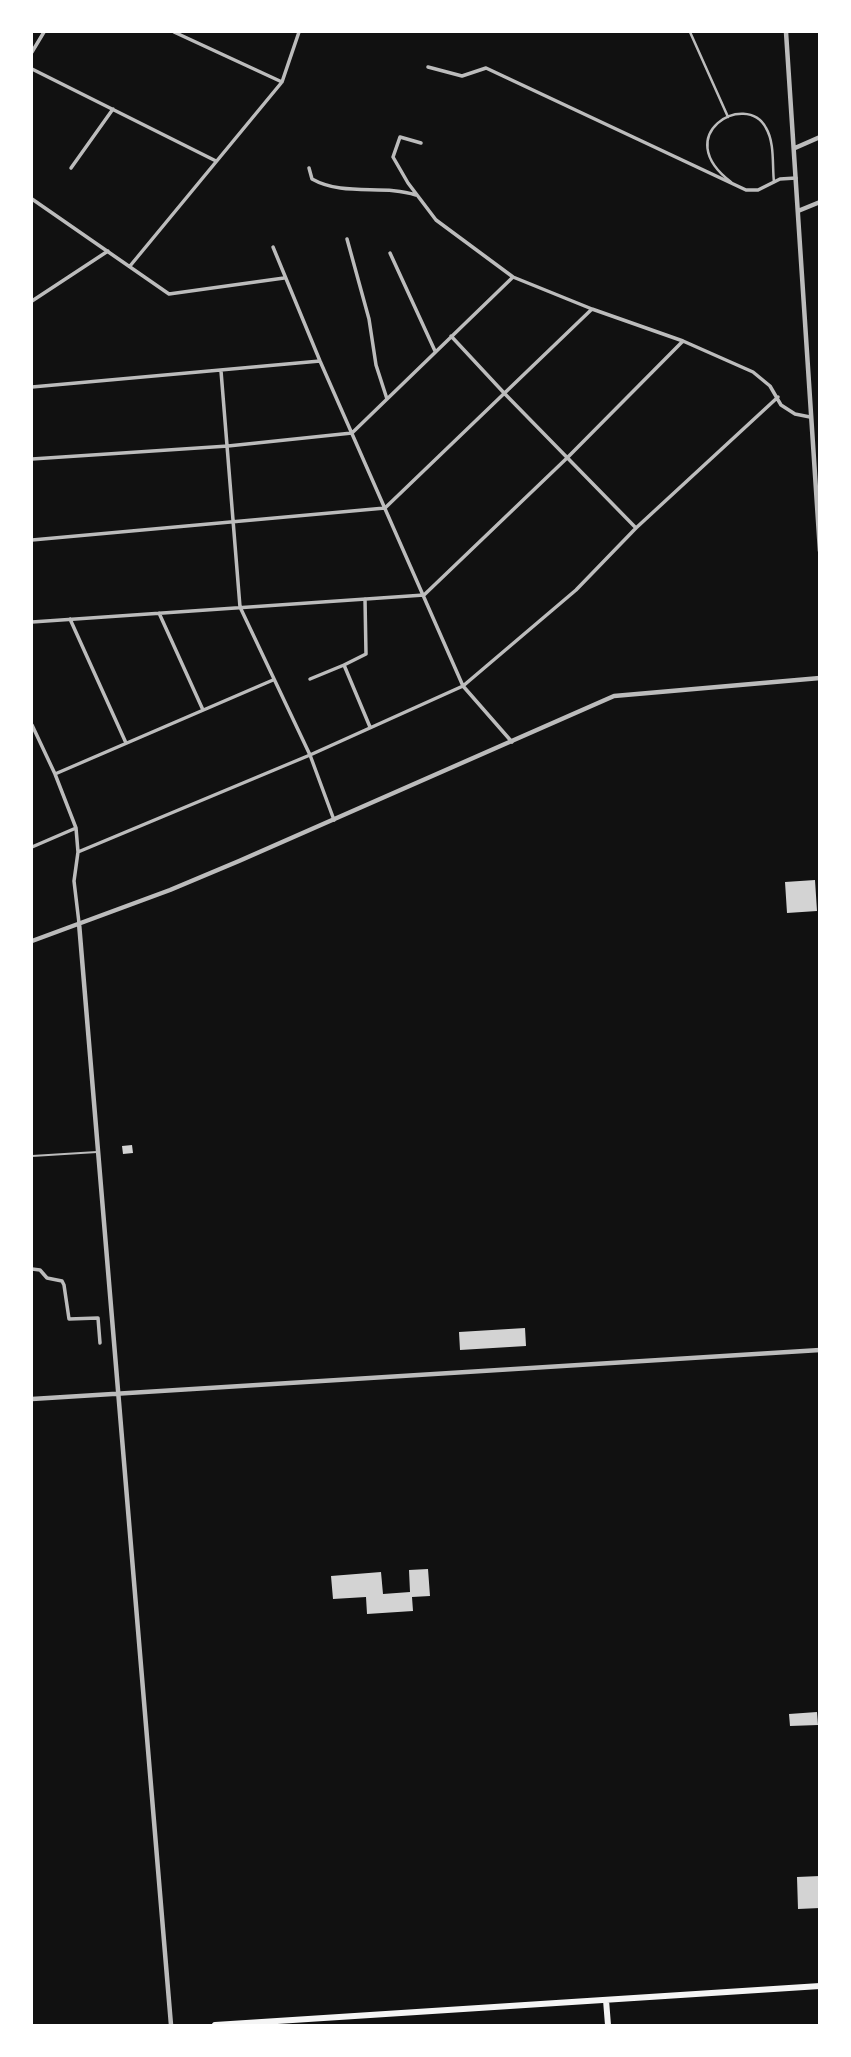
<!DOCTYPE html>
<html>
<head>
<meta charset="utf-8">
<style>
  body { margin:0 }
  #map { position:relative; width:851px; height:2057px; overflow:hidden; background:#111; font-family:Lato,sans-serif }
  canvas { display:block }
  .frame { position:absolute; inset:0; border:33px solid #fff; pointer-events:none }
</style>
</head>
<body>
<div id="map">
<canvas width="851" height="2057"></canvas>
<div class="frame"></div>
</div>
<script>
const ctx = document.querySelector('canvas').getContext('2d');
ctx.lineJoin = 'round';
function fill(path, color) {
  ctx.fillStyle = color;
  ctx.fill(path, 'evenodd');
}
function trace(path, color, width, dash) {
  ctx.strokeStyle = color;
  ctx.lineWidth = width;
  ctx.lineCap = dash ? 'butt' : 'round';
  ctx.setLineDash(dash || []);
  ctx.stroke(path);
}
fill(new Path2D(`
  M 815,880 L 817,911 L 787,913 L 785,882 Z
  M 132,1145 L 133,1153 L 123,1154 L 122,1146 Z
  M 525,1328 L 526,1346 L 460,1350 L 459,1332 Z
  M 428,1569 L 430,1596 L 412,1597 L 413,1611 L 367,1614 L 366,1597 L 333,1599 L 331,1576 L 381,1572 L 383,1594 L 410,1592 L 409,1570 Z
  M 817,1712 L 818,1725 L 790,1726 L 789,1714 Z
  M 820,1876 L 820,1908 L 798,1909 L 797,1877 Z`), '#d3d3d3');
trace(new Path2D(`
  M 32,1156 L 97,1152`), '#bcbcbc', 2);
trace(new Path2D(`
  M 690,32 L 728,117
  M 731,182 C 669,135 746,90 766,128 C 775,143 772,166 774,182`), '#bcbcbc', 2.5);
trace(new Path2D(`
  M 174,32 L 282,82
  M 32,52 L 44,32
  M 428,67 L 462,76 L 486,68 L 746,190 L 758,190 L 780,179 L 796,178
  M 32,69 L 216,161
  M 421,143 L 400,137 L 393,157 L 408,183 L 436,220 L 513,277 L 592,309 L 683,341 L 753,372 L 770,386 L 781,405 L 795,414 L 810,417
  M 71,168 L 113,109
  M 309,168 L 312,179 C 344,197 383,184 416,195
  M 32,199 L 169,294 L 284,278
  M 347,239 L 369,319 L 376,365 L 387,399
  M 273,247 L 320,361 L 463,686 L 512,742
  M 390,253 L 435,351
  M 130,266 L 282,82 L 299,32
  M 32,301 L 108,251
  M 451,336 L 505,394 L 636,528
  M 221,371 L 240,607 L 310,755 L 334,820
  M 32,387 L 320,361
  M 32,459 L 228,446 L 352,433 L 513,277
  M 32,540 L 385,508 L 592,309
  M 365,599 L 366,654 L 344,665 L 370,727
  M 159,613 L 203,710
  M 70,619 L 126,743
  M 32,622 L 424,595 L 567,458 L 683,341
  M 310,679 L 344,665
  M 32,725 L 55,774 L 76,828 L 78,852 L 74,881 L 79,923
  M 55,774 L 273,680
  M 32,847 L 76,828
  M 78,852 L 310,755 L 463,686 L 576,590 L 636,528 L 778,397
  M 32,1269 L 40,1270 L 47,1278 L 62,1281 L 64,1285 L 69,1319 L 98,1318 L 100,1343`), '#bcbcbc', 3.5);
trace(new Path2D(`
  M 786,32 L 820,551
  M 795,148 L 820,137
  M 798,211 L 820,202
  M 79,923 L 171,2025
  M 32,941 L 170,890 L 239,861 L 614,696 L 820,678
  M 32,1399 L 820,1350`), '#bcbcbc', 4.5);
trace(new Path2D(`
  M 606,2000 L 608,2025
  M 215,2025 L 820,1986`), '#f5f5f5', 6);
</script>
</body>
</html>
